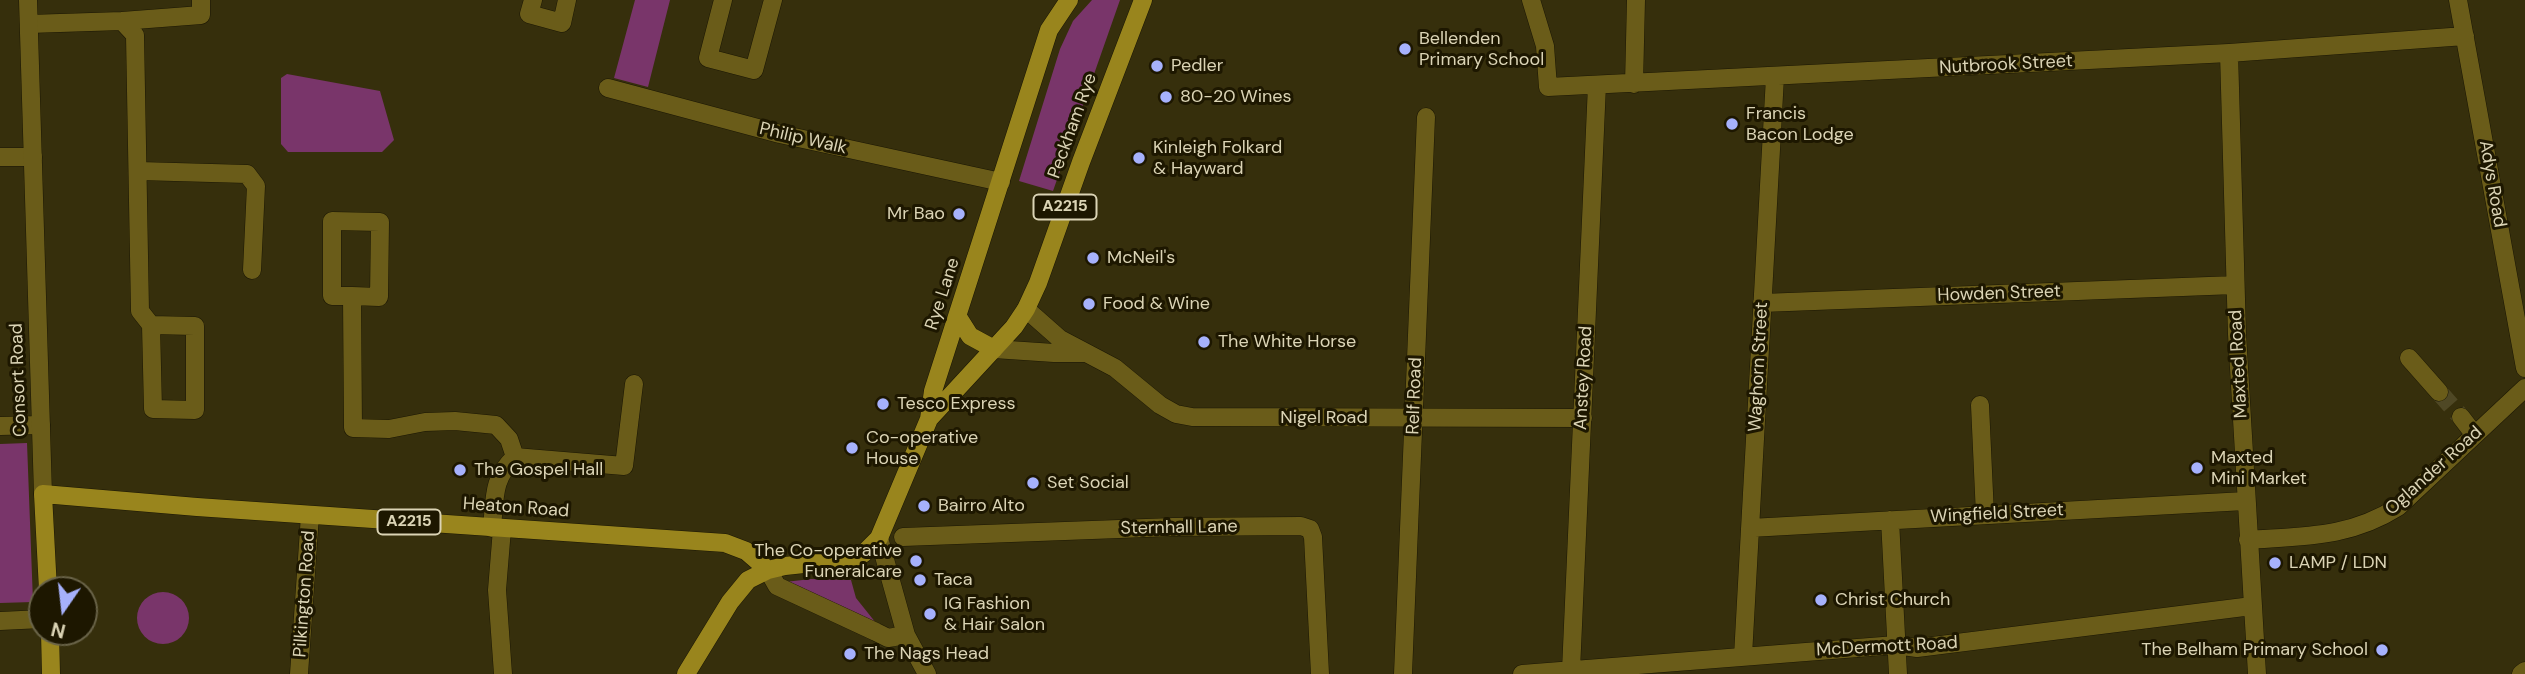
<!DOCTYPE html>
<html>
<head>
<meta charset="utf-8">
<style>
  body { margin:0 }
  #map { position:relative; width:2525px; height:674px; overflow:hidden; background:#362f0c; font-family:"DM Sans",sans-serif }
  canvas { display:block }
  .north { position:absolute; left:28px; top:576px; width:70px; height:70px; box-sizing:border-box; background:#1d1700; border:2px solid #696348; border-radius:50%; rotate:194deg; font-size:19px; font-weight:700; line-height:28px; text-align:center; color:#dbd4b5 }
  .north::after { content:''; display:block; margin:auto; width:24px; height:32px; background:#a6b1fc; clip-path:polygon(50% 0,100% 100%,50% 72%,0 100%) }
</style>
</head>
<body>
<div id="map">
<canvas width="2525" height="674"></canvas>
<div class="north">N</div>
</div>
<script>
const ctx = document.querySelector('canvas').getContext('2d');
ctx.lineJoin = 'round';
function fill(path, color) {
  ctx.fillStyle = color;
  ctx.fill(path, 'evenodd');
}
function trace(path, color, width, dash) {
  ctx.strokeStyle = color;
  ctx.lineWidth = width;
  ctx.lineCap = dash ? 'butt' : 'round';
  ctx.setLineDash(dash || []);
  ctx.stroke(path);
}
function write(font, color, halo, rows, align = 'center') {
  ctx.font = font + ' "DM Sans",sans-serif';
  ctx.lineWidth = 6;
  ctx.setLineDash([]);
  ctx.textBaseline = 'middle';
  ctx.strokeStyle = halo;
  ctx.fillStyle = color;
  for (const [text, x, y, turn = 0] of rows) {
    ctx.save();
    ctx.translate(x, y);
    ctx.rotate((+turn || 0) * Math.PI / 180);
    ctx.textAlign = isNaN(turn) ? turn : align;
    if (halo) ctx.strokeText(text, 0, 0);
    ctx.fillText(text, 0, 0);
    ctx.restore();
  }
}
fill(new Path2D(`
  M 635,0 L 670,0 L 648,87 L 614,78 Z
  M 1092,0 L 1120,0 L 1053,191 L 1019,181 L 1060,49 L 1073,21 Z
  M 287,74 L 380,91 L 394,140 L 382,152 L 288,152 L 281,144 L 281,78 Z
  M 27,443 L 33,602 L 0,603 L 0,444 Z
  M 811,579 L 851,580 L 856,598 L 876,623 L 785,582 Z
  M137 618a26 26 0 1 1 52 0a26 26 0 1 1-52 0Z`), '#79356a');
trace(new Path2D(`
  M 2439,392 L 2461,417`), '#4f4825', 18, [18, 9]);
const street = new Path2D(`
  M 533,0 L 529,14 L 562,23 L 567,0
  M 723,0 L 708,58 L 754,70 L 773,0
  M 1531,0 L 1545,46 L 1548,87 L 2229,53 L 2465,36
  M 2458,0 L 2525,368
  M 122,21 L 201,15 L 201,0
  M 29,24 L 122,21 L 135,35 L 140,311 L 151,325 L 153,409 L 195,410 L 195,326 L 151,325
  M 2229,53 L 2237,334 L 2257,674
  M 1634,84 L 1636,0
  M 608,88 L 780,134 L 1001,182
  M 0,157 L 33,157
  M 139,171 L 247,174 L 256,186 L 252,270
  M 352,296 L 332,296 L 332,221 L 380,222 L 379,297 L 352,296 L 353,428 L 389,429 L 425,422 L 455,421 L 496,425 L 509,439 L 515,457 C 492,478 495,499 492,528
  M 1762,303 L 2235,285
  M 1026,309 L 1060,339 L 1115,368 L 1160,405 L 1176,414 L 1192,417 L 1583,418
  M 994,349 L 1054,353 L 1084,353
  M 2409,358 L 2439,392
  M 1980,405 L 1985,515
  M 2461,417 L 2474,434
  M 0,426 L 41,425
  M 515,457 L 624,466 L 634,384
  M 1890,520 L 1898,674
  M 1750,528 L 2245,501
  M 502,529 L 497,590 L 503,674
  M 903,537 L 1173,527 L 1301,526 L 1310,529 L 1313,537 L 1320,674
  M 879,538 L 906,635 L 927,674
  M 2248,540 C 2304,536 2349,538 2398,507 L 2525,388
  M 768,570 L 777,586 L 876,632 L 888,638 L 906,635
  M 0,621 L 42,619
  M 1743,656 L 1775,77
  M 1571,670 L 1597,85
  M 299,674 L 310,515
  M 1403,674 L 1426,117
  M 1522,674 L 1896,645 L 1917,648 L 2252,606
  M 2521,674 L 2525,671`);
const secondary = new Path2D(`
  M 28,0 L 43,494`);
const primary = new Path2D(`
  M 958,317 L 970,336 L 994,349
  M 929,419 L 1014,327 L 1026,309 L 1038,283 L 1081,162 L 1143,0
  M 48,590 L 43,494 L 197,507 L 725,543 L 746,551 L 768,570
  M 50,632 L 51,674
  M 686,674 L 730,602 L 748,580 L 768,570 L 785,566 L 851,559 L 863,554 L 879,538 L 929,419 L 933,391 L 1049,30 L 1069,0`);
trace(street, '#1b1704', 19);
trace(secondary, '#1b1704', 19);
trace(primary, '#1b1704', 19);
trace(street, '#6a5c19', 18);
trace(secondary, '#6a5c19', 18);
trace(primary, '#99851d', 18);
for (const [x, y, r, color] of [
  [1405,49,7,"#a6b1fc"],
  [1157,66,7,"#a6b1fc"],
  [1166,97,7,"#a6b1fc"],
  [1732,124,7,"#a6b1fc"],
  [1139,158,7,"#a6b1fc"],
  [959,214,7,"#a6b1fc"],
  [1093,258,7,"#a6b1fc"],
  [1089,304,7,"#a6b1fc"],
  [1204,342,7,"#a6b1fc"],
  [883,404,7,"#a6b1fc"],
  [852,448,7,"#a6b1fc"],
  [2197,468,7,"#a6b1fc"],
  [460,470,7,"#a6b1fc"],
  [1033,483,7,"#a6b1fc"],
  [924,506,7,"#a6b1fc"],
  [916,561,7,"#a6b1fc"],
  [2275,563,7,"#a6b1fc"],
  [920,580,7,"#a6b1fc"],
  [1821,600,7,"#a6b1fc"],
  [930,614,7,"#a6b1fc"],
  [2382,650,7,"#a6b1fc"],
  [850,654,7,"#a6b1fc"]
]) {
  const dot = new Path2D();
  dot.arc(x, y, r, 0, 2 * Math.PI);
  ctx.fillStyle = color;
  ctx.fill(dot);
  trace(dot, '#1d1700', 2.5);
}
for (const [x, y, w] of [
  [1065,207,63],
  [409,522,63]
]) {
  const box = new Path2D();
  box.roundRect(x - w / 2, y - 12.5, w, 25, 5);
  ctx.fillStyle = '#1d1700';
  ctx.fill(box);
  trace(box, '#dbd4b5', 2);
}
write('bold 16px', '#dbd4b5', null, [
  ["A2215",1065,207],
  ["A2215",409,522]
]);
write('18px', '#dbd4b5', '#1d1700', [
  ["Bellenden",1419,39],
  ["Primary School",1419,60],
  ["Pedler",1171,66],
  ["80-20 Wines",1180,97],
  ["Francis",1746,114],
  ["Bacon Lodge",1746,135],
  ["Kinleigh Folkard",1153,148],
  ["& Hayward",1153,169],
  ["Mr Bao",945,214,"right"],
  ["McNeil's",1107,258],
  ["Food & Wine",1103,304],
  ["The White Horse",1218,342],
  ["Tesco Express",897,404],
  ["Co-operative",866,438],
  ["House",866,459],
  ["Maxted",2211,458],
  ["Mini Market",2211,479],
  ["The Gospel Hall",474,470],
  ["Set Social",1047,483],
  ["Bairro Alto",938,506],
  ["The Co-operative",902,551,"right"],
  ["Funeralcare",902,572,"right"],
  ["LAMP / LDN",2289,563],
  ["Taca",934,580],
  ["Christ Church",1835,600],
  ["IG Fashion",944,604],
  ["& Hair Salon",944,625],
  ["The Belham Primary School",2368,650,"right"],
  ["The Nags Head",864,654]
], 'left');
write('18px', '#dbd4b5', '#1d1700', [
  ["Nutbrook Street",2006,65,-3],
  ["Peckham Rye",1073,126,-70],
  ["Philip Walk",803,139,13],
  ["Adys Road",2492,184,80],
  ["Rye Lane",943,294,-72],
  ["Howden Street",1999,294,-2],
  ["Maxted Road",2239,364,-93],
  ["Waghorn Street",1759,367,-87],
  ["Anstey Road",1584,378,-87],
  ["Consort Road",19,380,-92],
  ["Relf Road",1415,396,-88],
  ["Nigel Road",1324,418],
  ["Oglander Road",2434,471,-42],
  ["Heaton Road",516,508,4],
  ["Wingfield Street",1997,514,-3],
  ["Sternhall Lane",1179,528,-1],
  ["Pilkington Road",305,594,-86],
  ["McDermott Road",1887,647,-3]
]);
</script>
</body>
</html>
